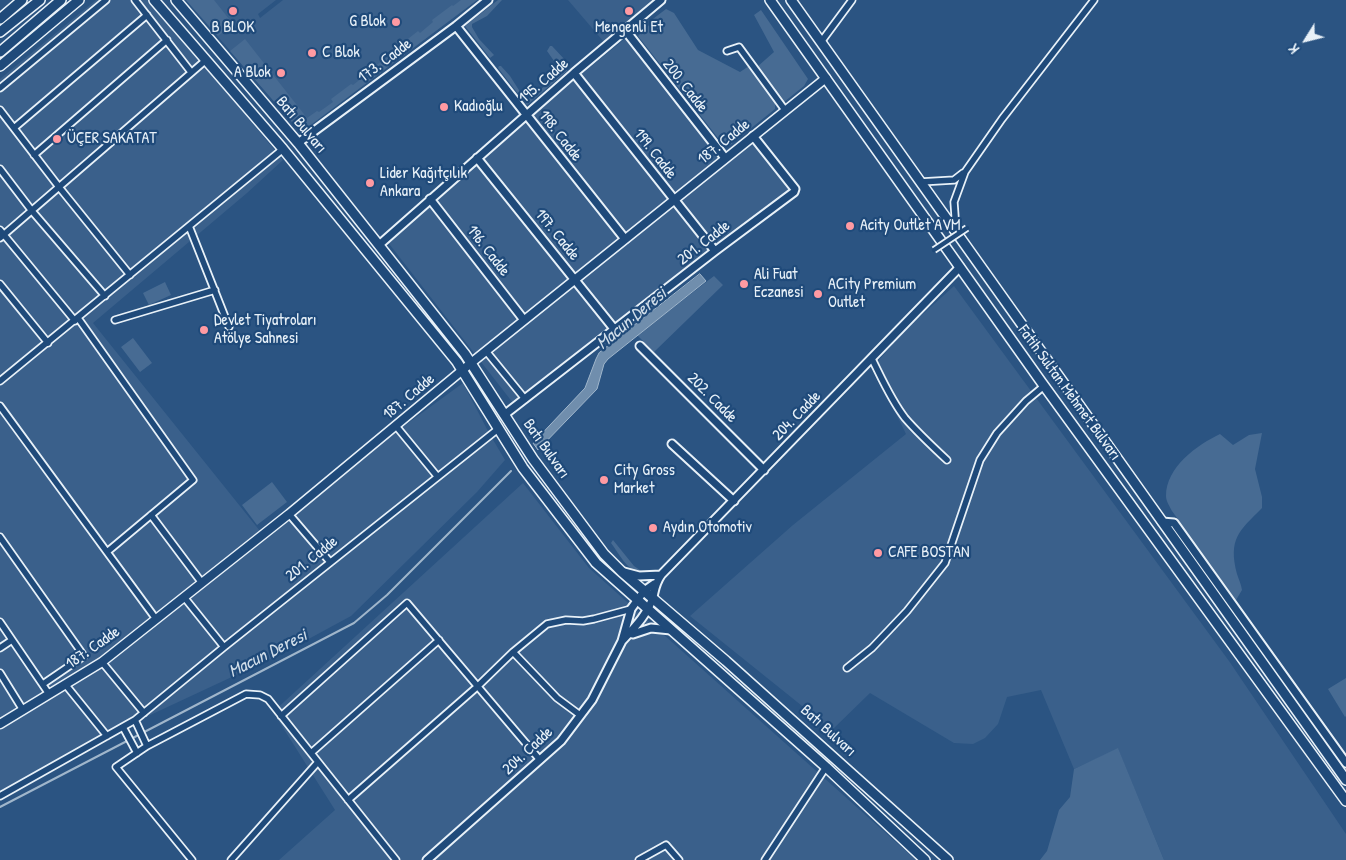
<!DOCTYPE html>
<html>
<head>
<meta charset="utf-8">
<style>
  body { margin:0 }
  #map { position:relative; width:1346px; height:860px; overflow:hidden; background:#2b5482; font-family:"Patrick Hand",sans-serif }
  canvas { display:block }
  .north { position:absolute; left:1281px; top:15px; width:50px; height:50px; -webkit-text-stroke:4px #1f4a7a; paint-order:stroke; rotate:234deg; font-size:14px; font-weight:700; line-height:20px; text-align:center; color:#e8f1f8 }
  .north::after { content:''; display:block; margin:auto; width:18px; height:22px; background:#e8f1f8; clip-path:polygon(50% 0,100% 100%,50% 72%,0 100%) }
</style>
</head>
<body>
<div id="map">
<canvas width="1346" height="860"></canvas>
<div class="north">K</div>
</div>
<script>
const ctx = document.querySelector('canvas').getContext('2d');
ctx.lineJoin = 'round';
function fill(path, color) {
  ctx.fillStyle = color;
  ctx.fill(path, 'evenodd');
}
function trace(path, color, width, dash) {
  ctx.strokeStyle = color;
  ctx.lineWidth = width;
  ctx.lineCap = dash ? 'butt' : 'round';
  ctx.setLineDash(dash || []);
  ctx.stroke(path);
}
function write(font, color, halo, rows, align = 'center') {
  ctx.font = font + ' "Patrick Hand",sans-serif';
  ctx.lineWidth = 4.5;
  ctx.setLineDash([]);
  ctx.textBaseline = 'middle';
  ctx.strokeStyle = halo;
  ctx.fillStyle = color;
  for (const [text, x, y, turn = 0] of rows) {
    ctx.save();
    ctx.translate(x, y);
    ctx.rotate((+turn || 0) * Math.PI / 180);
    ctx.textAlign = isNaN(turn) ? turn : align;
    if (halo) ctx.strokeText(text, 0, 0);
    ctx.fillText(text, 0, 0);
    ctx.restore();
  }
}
fill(new Path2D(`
  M 96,0 L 149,0 L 283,160 L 247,193 L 93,323 L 260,531 L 463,383 L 489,433 L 505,460 L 477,492 L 351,616 L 279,655 L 116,731 L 0,794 L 0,79 Z
  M 186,0 L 276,0 L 258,14 L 260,18 L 283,0 L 477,0 L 304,130 L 299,130 Z
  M 568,0 L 656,0 L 604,42 Z
  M 627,37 L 725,151 L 746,135 L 793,190 L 513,403 L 383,236 Z
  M 954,286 L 1229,661 L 1346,834 L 1346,860 L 1164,860 L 1118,749 L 1074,769 L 1041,690 L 1007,697 L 998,724 L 985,738 L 973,744 L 954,743 L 870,693 L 832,730 L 690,616 L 793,525 L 906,434 L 873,367 L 903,332 Z
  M 523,483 L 589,568 L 916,860 L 279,860 L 335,810 L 273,712 Z`), '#3a608b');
fill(new Path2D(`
  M 186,0 L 214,0 L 233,24 L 218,36 Z
  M 461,0 L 477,0 L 304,130 L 299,130 L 230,51 L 245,39 L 307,118 L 317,111 L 319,112 L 333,102 L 331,99 L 351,84 L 353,85 L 367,74 L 366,72 L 401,48 L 399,46 L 418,31 L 420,33 L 433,22 L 432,20 L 452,5 L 453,6 Z
  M 498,0 L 502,0 L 487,16 L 472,24 L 472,27 L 479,39 L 494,55 L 490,58 L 465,26 Z
  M 666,9 L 674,13 L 698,50 L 740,72 L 749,66 L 775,102 L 775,109 L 729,146 L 722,143 L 638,36 L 650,24 L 649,22 Z
  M 761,10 L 808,79 L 804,86 L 784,102 L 781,100 L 757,67 L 774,52 L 754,15 Z
  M 550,46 L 552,46 L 566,61 L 567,71 L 527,105 L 498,68 L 499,66 L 501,66 L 510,76 L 524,98 L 528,99 L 553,80 L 559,68 L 547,51 Z
  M 714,276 L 723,285 L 654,352 L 637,335 Z
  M 165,282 L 171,295 L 149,305 L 143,293 Z
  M 133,338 L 152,363 L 140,372 L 121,347 Z
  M 1262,433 L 1255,469 L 1262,497 L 1262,508 C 1239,531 1228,539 1237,574 C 1239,580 1241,584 1242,590 L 1236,600 L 1172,511 C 1170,507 1166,501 1166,496 C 1166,467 1197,445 1220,434 L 1233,445 L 1249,435 Z
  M 272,482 L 287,502 L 257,525 L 242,505 Z
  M 613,540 L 634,566 L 643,572 L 641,574 C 626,569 620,555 611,543 Z
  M 1346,678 L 1346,716 L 1345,717 L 1328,689 Z
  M 1118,748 L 1164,860 L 1040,860 L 1047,851 L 1059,810 L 1070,797 L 1074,769 Z`), '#476b93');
const water = new Path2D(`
  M 700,274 L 706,281 L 608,359 L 604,364 L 597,389 L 538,450 L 533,443 L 585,388 L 596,359 L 599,353 Z`);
fill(water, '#708ead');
trace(water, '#a0b6cb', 1);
trace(new Path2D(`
  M 0,807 L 354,623 L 387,595 L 511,471`), '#a0b6cb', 2);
const minor = new Path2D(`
  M 135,0 L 191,72
  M 821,42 L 852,0
  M 727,51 L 739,47 L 785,110
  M 0,88 L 106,0
  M 0,110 L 59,187 L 130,275
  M 14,128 L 147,15
  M 34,155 L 167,40
  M 0,169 L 32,211 L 105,296
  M 920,182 L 954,180 L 963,173
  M 189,226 L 229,327
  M 0,230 L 75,321
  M 956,230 L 954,202 L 965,172 L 1002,119 L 1094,0
  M 0,238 L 206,60
  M 0,284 L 48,343
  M 78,318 L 193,480 L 107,552
  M 115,320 L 215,290
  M 486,351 L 525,399
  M 872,359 C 882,379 891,400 905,418 C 918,433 933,447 947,460
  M 0,381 L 283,149
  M 0,406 L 156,619
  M 396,426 L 437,476
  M 289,514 L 330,562
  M 151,515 L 202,583
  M 0,537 L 84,656 L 43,684
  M 184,597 L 224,647
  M 0,622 L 49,694
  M 0,648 L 12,640
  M 513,652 L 557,698 L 580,715
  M 102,662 L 144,713
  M 847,668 L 872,648 L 907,611 L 945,563 L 980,460 L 997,433 L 1026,401 L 1044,386
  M 0,673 L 23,710
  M 65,684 L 107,736
  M 281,716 L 407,603 L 540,760
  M 135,720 L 147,746
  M 123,727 L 137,753
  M 311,753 L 439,640
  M 0,796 L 135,720 L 224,647 L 498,429
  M 348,800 L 478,686 L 513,652 L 547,624 L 566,620 L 583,621 L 594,619 L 631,609
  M 192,860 L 116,767 L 147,746 L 246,694 L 260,695 L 268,699 L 396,860
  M 231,860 L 318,762
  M 639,860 L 666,845 L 679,860
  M 765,860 L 826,767`);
const tertiary = new Path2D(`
  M 456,26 L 625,239
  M 625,30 L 725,158
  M 574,73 L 715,251
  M 298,143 L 456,26 L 488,0
  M 477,158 L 615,330
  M 430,199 L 524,320
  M 379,245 L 574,73 L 661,0
  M 640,346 L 764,470
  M 504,415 L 715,251 L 794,192 L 795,189 L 753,136
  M 672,444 L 734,501
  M 1162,522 L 1174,523 L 1346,763
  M 624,572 L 639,576 L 661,575
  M 629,633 L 633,634 L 651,628 L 671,630
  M 622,641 C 633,629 648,614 653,597 C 655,588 655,584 661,575 L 960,267
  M 427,860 L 561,741 L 592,700 L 622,641 L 631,609 L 644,591 L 654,584`);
const secondary = new Path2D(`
  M 0,724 L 102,662 L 289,514 L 471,363 L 826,78`);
const primary = new Path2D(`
  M 154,0 L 283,149 L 457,362 L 523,468 L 596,563 L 826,767 L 925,860
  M 176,0 L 298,143 L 465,354 L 533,459 L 604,554 L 622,572 L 726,661 L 948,860
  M 0,19 L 22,0
  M 0,32 L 40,0
  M 0,52 L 61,0
  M 0,66 L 79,0`);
const trunk = new Path2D(`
  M 770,0 L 1042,383 L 1346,801
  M 791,0 L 1346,780`);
trace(minor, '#e8f1f8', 9);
trace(tertiary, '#e8f1f8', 11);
trace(secondary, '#e8f1f8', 11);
trace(primary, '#e8f1f8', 12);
trace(trunk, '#e8f1f8', 12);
trace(minor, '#1f4a7a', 5.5);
trace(tertiary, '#1f4a7a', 7);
trace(secondary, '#1f4a7a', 8);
trace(primary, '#1f4a7a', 9);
trace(trunk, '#1f4a7a', 9);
const pedestrianBridge = new Path2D(`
  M 934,250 L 967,228`);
trace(pedestrianBridge, '#e8f1f8', 8, []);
trace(pedestrianBridge, '#1f4a7a', 4.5);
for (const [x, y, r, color] of [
  [233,11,5,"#ff9aa2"],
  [629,11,5,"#ff9aa2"],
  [396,22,5,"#ff9aa2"],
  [312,53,5,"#ff9aa2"],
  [281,73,5,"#ff9aa2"],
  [444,107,5,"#ff9aa2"],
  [57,139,5,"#ff9aa2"],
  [370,183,5,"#ff9aa2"],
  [850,226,5,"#ff9aa2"],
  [744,284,5,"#ff9aa2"],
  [818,294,5,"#ff9aa2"],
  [204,330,5,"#ff9aa2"],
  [604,480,5,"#ff9aa2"],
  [653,528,5,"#ff9aa2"],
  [878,553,5,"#ff9aa2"]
]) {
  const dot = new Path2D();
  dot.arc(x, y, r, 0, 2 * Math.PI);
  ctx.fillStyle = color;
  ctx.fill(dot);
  trace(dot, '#1f4a7a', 2);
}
write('16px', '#e8f1f8', '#1f4a7a', [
  ["G Blok",386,22,"right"],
  ["B BLOK",233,28,"center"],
  ["Mengenli Et",629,28,"center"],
  ["C Blok",322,53],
  ["A Blok",271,73,"right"],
  ["Kadıoğlu",454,107],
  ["ÜÇER SAKATAT",67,139],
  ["Lider Kağıtçılık",380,174],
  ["Ankara",380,192],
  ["Acity Outlet AVM",860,226],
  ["Ali Fuat",754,275],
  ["Eczanesi",754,293],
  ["ACity Premium",828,285],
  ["Outlet",828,303],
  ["Devlet Tiyatroları",214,321],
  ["Atölye Sahnesi",214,339],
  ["City Gross",614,471],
  ["Market",614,489],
  ["Aydın Otomotiv",663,528],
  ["CAFE BOSTAN",888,553]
], 'left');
write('16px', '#e8f1f8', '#1f4a7a', [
  ["173. Cadde",385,61,-37],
  ["195. Cadde",544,81,-41],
  ["200. Cadde",685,86,52],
  ["Batı Bulvarı",301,125,50],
  ["198. Cadde",560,136,52],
  ["187. Cadde",724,142,-39],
  ["199. Cadde",655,154,52],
  ["197. Cadde",557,235,51],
  ["201. Cadde",704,243,-38],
  ["196. Cadde",488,251,52],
  ["Fatih Sultan Mehmet Bulvarı",1069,393,54],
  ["187. Cadde",409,397,-40],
  ["202. Cadde",712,398,45],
  ["204. Cadde",797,416,-46],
  ["Batı Bulvarı",546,449,55],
  ["201. Cadde",312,559,-39],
  ["187. Cadde",93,648,-35],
  ["Batı Bulvarı",828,731,42],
  ["204. Cadde",528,751,-43]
]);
write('italic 18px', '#d0dde9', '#1f4a7a', [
  ["Macun Deresi",632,319,-40],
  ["Macun Deresi",268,654,-27]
]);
</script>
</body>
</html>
